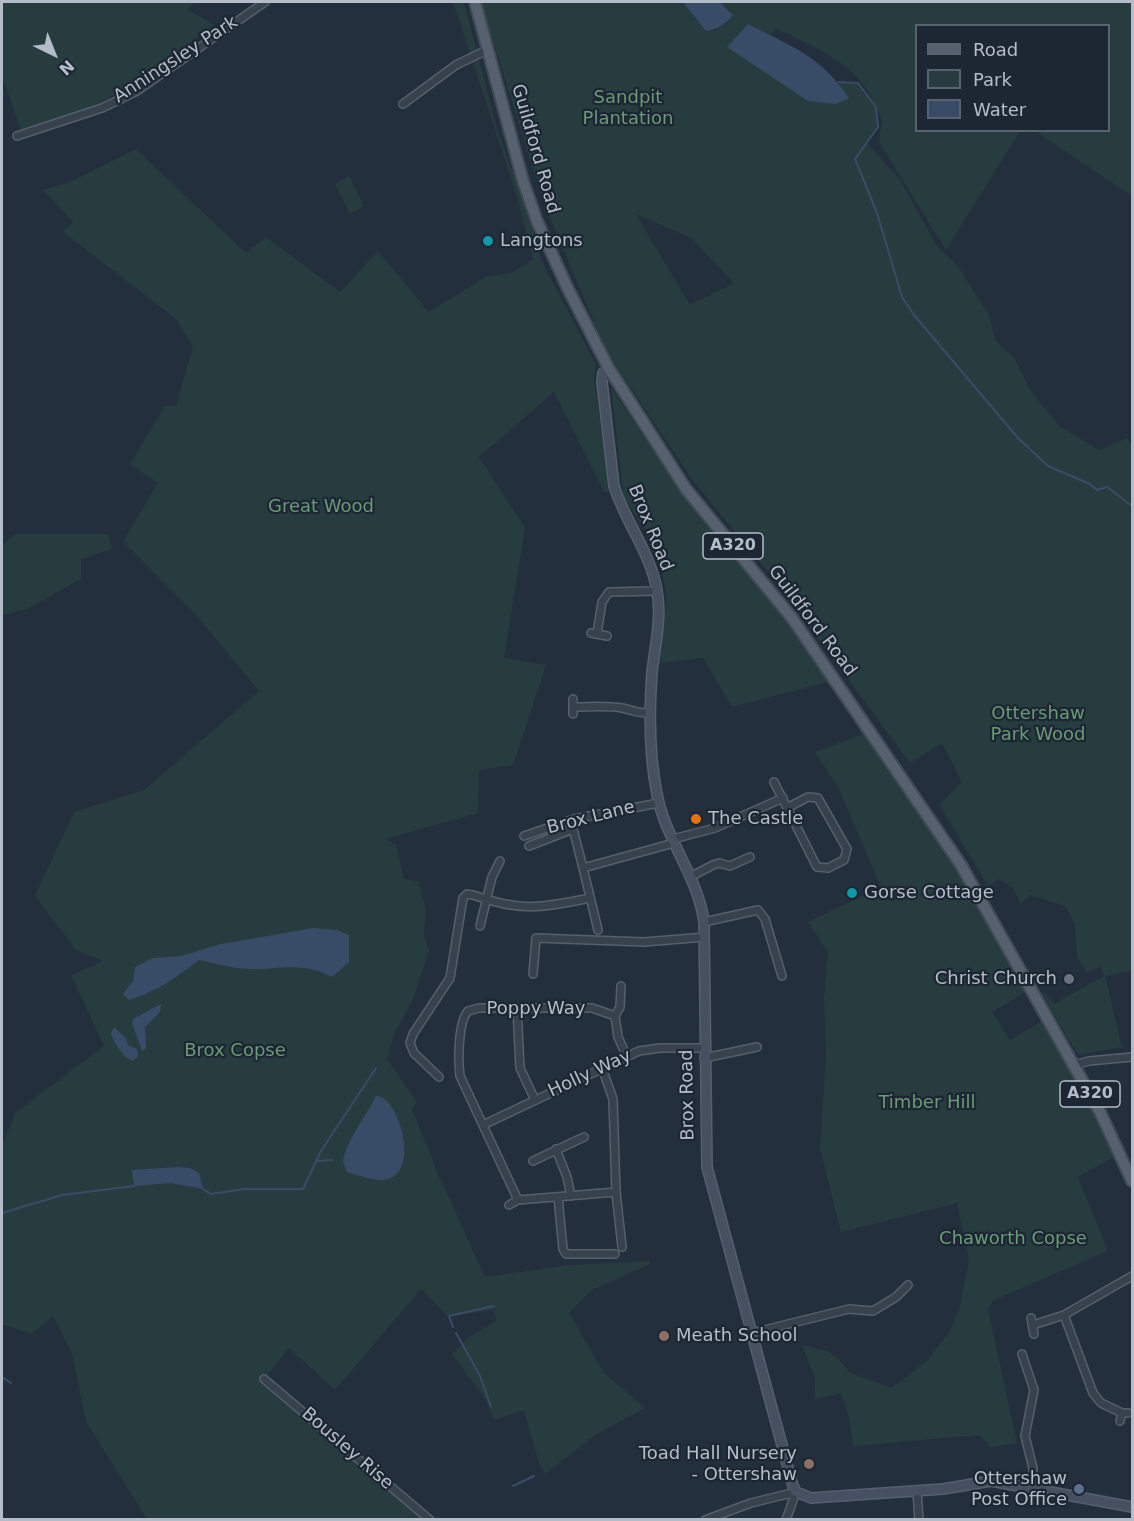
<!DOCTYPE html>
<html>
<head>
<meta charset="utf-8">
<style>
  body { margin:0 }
  #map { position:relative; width:1134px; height:1521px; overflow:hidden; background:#242f3e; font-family:"DejaVu Sans",sans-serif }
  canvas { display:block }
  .frame { position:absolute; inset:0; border:3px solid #b4bcc9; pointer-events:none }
  .legend { position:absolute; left:915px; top:24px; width:195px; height:108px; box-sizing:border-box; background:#1d2633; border:2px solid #59626f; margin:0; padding:8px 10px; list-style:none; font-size:18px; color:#b4bcc9 }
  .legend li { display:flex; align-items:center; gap:12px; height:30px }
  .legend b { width:30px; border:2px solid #59626f }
  .north { position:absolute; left:24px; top:24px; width:60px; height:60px; -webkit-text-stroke:4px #1d2633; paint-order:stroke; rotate:137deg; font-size:16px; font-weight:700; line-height:24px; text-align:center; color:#b4bcc9 }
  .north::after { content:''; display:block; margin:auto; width:21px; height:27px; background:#b4bcc9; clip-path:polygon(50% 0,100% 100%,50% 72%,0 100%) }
</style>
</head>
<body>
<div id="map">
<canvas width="1134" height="1521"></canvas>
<div class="frame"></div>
<ul class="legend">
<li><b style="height:8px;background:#56606e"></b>Road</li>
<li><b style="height:16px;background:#263c3f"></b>Park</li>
<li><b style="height:16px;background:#394c67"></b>Water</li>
</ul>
<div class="north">N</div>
</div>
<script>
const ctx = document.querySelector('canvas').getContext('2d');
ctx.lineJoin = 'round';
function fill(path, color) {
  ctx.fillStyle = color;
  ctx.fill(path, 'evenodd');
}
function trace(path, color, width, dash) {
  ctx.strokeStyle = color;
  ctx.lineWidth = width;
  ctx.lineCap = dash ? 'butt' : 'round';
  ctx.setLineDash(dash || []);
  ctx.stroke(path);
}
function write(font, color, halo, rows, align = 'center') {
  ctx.font = font + ' "DejaVu Sans",sans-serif';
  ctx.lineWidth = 4.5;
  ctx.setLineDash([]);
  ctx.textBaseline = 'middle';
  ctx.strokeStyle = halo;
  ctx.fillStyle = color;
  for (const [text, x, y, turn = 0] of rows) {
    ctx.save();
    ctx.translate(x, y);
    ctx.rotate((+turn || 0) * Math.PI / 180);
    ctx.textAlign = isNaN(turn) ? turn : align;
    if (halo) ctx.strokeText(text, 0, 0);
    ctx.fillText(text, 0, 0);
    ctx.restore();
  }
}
fill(new Path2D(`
  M 2,2 L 196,2 L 187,9 L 214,25 L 141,81 L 95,105 L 22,133 L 2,75 Z
  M 453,2 L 464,2 L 497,129 L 530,219 L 541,260 L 596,364 L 594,379 L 610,491 L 605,493 L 554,392 L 479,457 L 525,528 L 504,658 L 546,665 L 513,765 L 479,770 L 478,813 L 386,839 L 396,845 L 404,879 L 418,881 L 426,911 L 424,936 L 429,951 L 413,999 L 393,1037 L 387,1059 L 417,1102 L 412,1109 L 439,1176 L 485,1277 L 569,1265 L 650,1261 L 650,1264 L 592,1290 L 569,1313 L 604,1373 L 645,1408 L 597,1434 L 545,1474 L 538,1460 L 524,1410 L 494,1420 L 486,1400 L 452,1354 L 468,1338 L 496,1321 L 494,1310 L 447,1316 L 421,1289 L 335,1390 L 289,1348 L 262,1382 L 424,1519 L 147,1519 L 86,1422 L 72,1353 L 53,1316 L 32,1334 L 2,1324 L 2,1146 L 15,1113 L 104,1046 L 71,975 L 103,961 L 76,950 L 35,896 L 74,812 L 144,790 L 259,691 L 197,616 L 123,541 L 158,483 L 130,464 L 165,406 L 176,406 L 193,347 L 176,319 L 63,232 L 73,222 L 43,190 L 70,182 L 136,149 L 246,253 L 266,237 L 340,292 L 378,251 L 429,312 L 487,276 L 512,273 L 533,259 L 516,193 Z
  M 481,2 L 683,2 L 706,31 L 713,31 L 728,22 L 731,11 L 720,2 L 1132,2 L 1132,196 L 1035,131 L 1108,130 L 1108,26 L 916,26 L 916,130 L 1020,131 L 946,250 L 879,142 L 882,120 L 877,109 L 878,127 L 867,143 L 900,180 L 937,246 L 957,265 L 989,315 L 995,340 L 1015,359 L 1031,391 L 1059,426 L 1099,450 L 1127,438 L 1132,445 L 1132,971 L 1105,976 L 1122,1047 L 1078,1055 L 1042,994 L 1044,993 L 1054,1004 L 1104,976 L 1101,966 L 1087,973 L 1077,958 L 1075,924 L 1065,906 L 1030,895 L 1021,904 L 1013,889 L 1000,879 L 988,886 L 939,804 L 962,782 L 942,743 L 910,763 L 776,581 L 693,481 L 606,351 L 543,201 ZM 748,24 L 771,36 L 775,28 C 812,46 859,64 875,105 L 858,83 L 838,82 L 848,98 ZM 636,214 L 691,238 L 734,283 L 690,305 Z
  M 349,176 L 364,206 L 350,214 L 335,184 Z
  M 611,387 L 681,493 L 794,629 L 831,681 L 732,707 L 703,658 L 660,663 L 667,597 L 662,571 L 647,533 L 624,498 Z
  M 15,534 L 108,534 L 112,549 L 81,559 L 81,579 L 27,609 L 2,615 L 2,546 Z
  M 866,733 L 880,757 L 966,879 L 1026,992 L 992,1012 L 1010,1040 L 1042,1021 L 1081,1087 L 1114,1157 L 1078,1177 L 1108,1251 L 994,1300 L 988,1309 L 1017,1443 L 991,1447 L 980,1435 L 853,1446 L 849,1417 L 841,1393 L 815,1399 L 815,1378 L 802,1345 L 827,1351 L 835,1356 L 851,1373 L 892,1388 L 928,1360 L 950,1331 L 960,1307 L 969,1260 L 957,1203 L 841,1232 L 820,1149 L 826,1053 L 824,999 L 828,952 L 808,922 L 881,887 L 839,789 L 815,752 Z`), '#263c3f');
fill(new Path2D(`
  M 683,2 L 720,2 L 733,15 C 726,24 717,30 706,31 Z
  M 748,24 C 792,47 820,55 849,98 L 836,104 L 808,101 L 727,47 Z
  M 313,928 L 337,930 L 349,935 L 349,962 L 332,977 C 301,961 282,970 250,969 C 234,969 215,963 199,960 C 176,978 157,991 129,1000 L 123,994 L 133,981 L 135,967 L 153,958 L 181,956 L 221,944 Z
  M 161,1004 L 160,1012 L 145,1027 L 146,1048 L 142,1051 L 132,1023 L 133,1019 Z
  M 114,1027 L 126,1038 L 128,1045 L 137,1049 L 138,1056 L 133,1061 C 122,1057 115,1044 111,1034 Z
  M 376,1096 C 398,1094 423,1175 384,1180 C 373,1181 358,1175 347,1172 L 343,1161 C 347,1140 366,1116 376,1096 Z
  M 178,1167 L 190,1168 L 199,1173 L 203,1189 L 171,1183 L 134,1186 L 132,1170 Z`), '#394c67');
trace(new Path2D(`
  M 838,82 L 858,83 L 876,107 L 878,127 L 855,159 L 877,213 L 902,297 L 914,315 L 1018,438 L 1048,466 L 1090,484 L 1097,490 L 1107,487 L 1132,506
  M 317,1161 L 332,1160
  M 203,1189 L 211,1194 L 245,1189 L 303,1189 L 321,1151 L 376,1068
  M 2,1213 L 62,1195 L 134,1186
  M 453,1327 L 449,1316 L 494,1306
  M 456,1333 L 480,1376 L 491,1407
  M 2,1377 L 11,1383
  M 513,1486 L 534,1476`), '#394c67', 2);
const street = new Path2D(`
  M 403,104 L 456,65 L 489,49
  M 17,136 L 102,108 L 137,91 L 265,2
  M 591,633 L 607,636
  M 597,634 L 602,602 L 609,592 L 657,591
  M 573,699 L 573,714
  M 573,707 C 589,707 606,705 622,708 C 633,710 638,714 650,713
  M 774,782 L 817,867 L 828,868 L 844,860 L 847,849 L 818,798 L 808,797 L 787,808
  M 524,836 L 574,819 L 659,803
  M 673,839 L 715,828 L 783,798
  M 529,846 L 573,829 L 583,868
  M 690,877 L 713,865 L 719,863 L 730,866 L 750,857
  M 704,922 L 758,910 L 765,919 L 782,976
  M 480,926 L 492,877 L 500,861
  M 598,930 L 583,868 L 674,843
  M 533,974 L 536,938 L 644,942 L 705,937
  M 517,1008 L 520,1068 L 535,1100
  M 615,1016 L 620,1007 L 621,986
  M 704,1058 L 757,1047
  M 1074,1065 L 1089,1061 L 1132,1057
  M 602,1068 L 613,1099 L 616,1192 L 622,1247
  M 439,1077 L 414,1053 L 410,1043 L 413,1034 L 450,978 L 463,898 L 467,894 L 473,895 C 520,912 542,908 590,898
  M 483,1125 L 639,1051 L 660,1048 L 704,1048
  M 556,1149 L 567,1177 L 571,1196
  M 533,1161 L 584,1137
  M 616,1192 L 518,1200 L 460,1076 C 458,1061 458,1022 468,1011 L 479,1008 L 592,1008 L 615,1016 L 618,1037 L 627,1057
  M 558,1197 L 563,1249 L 566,1254 L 615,1254
  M 509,1205 L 518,1200
  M 1064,1315 L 1093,1393 L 1101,1403 L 1122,1413
  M 1031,1318 L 1034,1334
  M 1033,1325 L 1064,1315 L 1132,1276
  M 752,1333 L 849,1309 L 873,1311 L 896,1297 L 908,1285
  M 1022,1354 L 1034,1390 L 1025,1436 L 1033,1468 L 1033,1488
  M 264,1379 L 430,1520
  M 1120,1421 L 1122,1413 L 1128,1413
  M 917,1491 L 919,1520
  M 705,1520 L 751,1503 L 796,1492
  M 786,1520 L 796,1492`);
const secondary = new Path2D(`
  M 608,367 L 603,373 L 602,382 L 614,486 C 625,522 651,553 657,591 C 662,617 655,646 652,672 C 649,713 649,754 657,794 C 665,839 698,876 704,922 L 707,1167 L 793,1486 L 796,1492 L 811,1498 L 943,1489 L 991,1481 L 1132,1507`);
const primary = new Path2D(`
  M 475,2 L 523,181 L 537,221 L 568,289 L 608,367 L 686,489 L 792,618 L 961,865 L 1100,1112 L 1132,1181`);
trace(street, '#565f6c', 10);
trace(secondary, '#565f6c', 12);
trace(primary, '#414a57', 14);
trace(street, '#38414e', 7);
trace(secondary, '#465061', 9);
trace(primary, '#56606e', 10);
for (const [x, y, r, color] of [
  [488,241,6,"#0f9aa8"],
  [696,819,6,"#e8710a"],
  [852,893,6,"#0f9aa8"],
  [1069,979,6,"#6b7280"],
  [664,1336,6,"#8d6e63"],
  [809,1464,6,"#8d6e63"],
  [1079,1489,6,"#5c6f8a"]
]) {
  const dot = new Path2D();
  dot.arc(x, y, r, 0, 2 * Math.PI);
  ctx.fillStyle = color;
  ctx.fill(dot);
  trace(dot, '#1d2633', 2);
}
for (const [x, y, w] of [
  [733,546,60],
  [1090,1094,60]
]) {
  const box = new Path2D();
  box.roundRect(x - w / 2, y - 13, w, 26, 4.5);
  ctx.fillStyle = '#1d2633';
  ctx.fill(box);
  trace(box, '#b4bcc9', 1.5);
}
write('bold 16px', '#b4bcc9', null, [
  ["A320",733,546],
  ["A320",1090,1094]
]);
write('18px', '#b4bcc9', '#1d2633', [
  ["Anningsley Park",176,60,-33],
  ["Guildford Road",535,149,74],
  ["Brox Road",650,528,68],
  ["Guildford Road",812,621,53],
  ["Brox Lane",591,818,-14],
  ["Poppy Way",536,1009],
  ["Holly Way",590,1074,-25],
  ["Brox Road",688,1095,-91],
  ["Bousley Rise",347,1449,41]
]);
write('18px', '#6b9a76', '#1d2633', [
  ["Sandpit",628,98],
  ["Plantation",628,119],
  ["Great Wood",321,507],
  ["Ottershaw",1038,714],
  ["Park Wood",1038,735],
  ["Brox Copse",235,1051],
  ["Timber Hill",927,1103],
  ["Chaworth Copse",1013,1239]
]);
write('18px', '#b4bcc9', '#1d2633', [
  ["Langtons",500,241],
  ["The Castle",708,819],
  ["Gorse Cottage",864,893],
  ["Christ Church",1057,979,"right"],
  ["Meath School",676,1336],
  ["Toad Hall Nursery",797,1454,"right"],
  ["- Ottershaw",797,1475,"right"],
  ["Ottershaw",1067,1479,"right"],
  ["Post Office",1067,1500,"right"]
], 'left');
</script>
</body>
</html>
